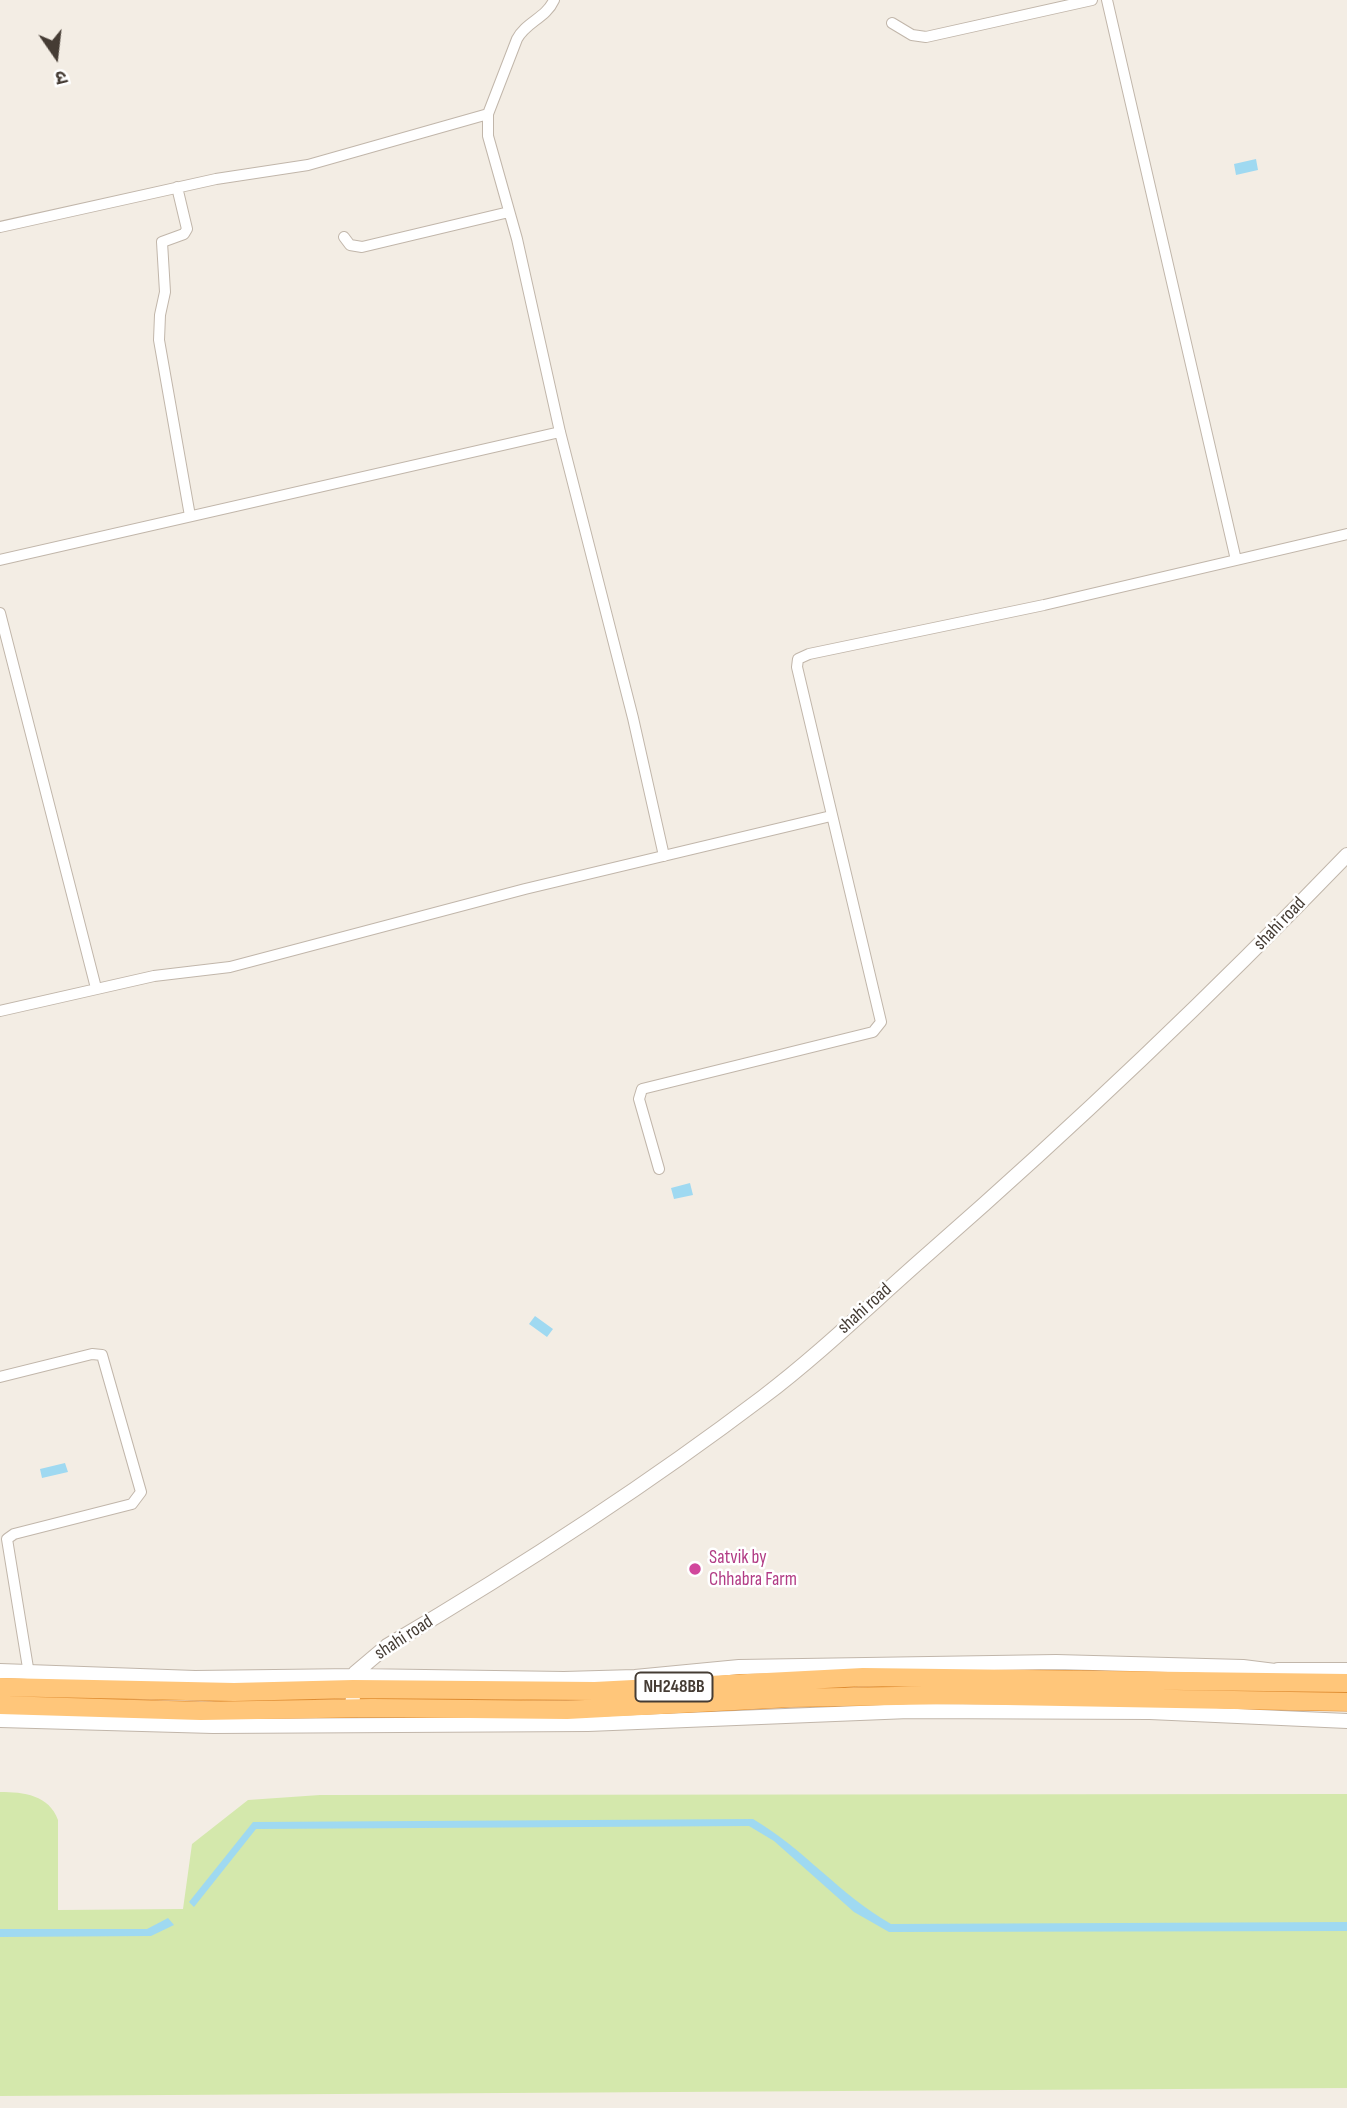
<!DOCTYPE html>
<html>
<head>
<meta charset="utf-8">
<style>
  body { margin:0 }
  #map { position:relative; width:1347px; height:2108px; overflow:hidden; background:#f3ede4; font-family:"Sofia Sans Condensed","Noto Sans Devanagari",sans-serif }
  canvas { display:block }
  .north { position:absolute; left:21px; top:21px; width:70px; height:70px; -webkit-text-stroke:5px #fff; paint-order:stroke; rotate:166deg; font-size:19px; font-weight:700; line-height:28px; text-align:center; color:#453c34 }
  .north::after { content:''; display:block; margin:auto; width:24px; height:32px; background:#453c34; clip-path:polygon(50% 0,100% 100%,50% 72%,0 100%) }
</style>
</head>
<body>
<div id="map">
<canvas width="1347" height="2108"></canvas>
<div class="north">उ</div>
</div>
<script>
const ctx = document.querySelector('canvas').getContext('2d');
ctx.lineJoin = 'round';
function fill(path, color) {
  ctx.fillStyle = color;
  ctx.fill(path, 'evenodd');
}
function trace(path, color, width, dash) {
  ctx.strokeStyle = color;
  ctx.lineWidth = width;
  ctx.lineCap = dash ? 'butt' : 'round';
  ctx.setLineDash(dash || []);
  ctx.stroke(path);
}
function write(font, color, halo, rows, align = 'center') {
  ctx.font = font + ' "Sofia Sans Condensed",sans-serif';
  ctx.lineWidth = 5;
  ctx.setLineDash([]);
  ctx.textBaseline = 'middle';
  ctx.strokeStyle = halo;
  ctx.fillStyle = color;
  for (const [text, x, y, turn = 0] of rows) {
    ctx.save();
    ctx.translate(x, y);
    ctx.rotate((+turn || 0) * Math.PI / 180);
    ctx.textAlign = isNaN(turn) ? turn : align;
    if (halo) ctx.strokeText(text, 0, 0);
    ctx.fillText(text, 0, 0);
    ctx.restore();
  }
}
fill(new Path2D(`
  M 0,1792 C 24,1792 49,1795 58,1820 L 58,1910 L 183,1909 L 192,1844 L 248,1800 L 320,1795 L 1347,1794 L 1347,2088 L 0,2096 Z`), '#d4e8ac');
fill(new Path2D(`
  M 1256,159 L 1258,170 L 1236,175 L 1234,164 Z
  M 690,1183 L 693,1195 L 674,1199 L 671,1188 Z
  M 535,1316 L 553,1329 L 547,1337 L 529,1324 Z
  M 65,1463 L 68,1472 L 42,1478 L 40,1469 Z
  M 753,1819 C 803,1848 840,1895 891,1924 L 1347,1922 L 1347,1931 L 889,1932 L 854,1912 L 774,1841 L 749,1826 L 256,1829 L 194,1907 L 189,1902 L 253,1822 Z
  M 168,1918 L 174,1925 L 151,1936 L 0,1937 L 0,1929 L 147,1929 Z`), '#9fd9f1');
trace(new Path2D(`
  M 1028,1669 L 1119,1671
  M 703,1677 L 769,1672
  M 913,1704 L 987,1705
  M 672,1714 L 749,1708
  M 340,1717 L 427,1717`), '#d0cac1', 18, [18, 9]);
const minor = new Path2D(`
  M 554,0 C 546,18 526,22 517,39 L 488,114 L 488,136 L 517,239 L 560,432 L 633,718 L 664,856
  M 1107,0 L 1236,560
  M 892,23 L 912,35 L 926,37 L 1092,0
  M 177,187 L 187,229 L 184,234 L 162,242 L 165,292 L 160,315 L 159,340 L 190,516
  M 0,227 L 216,179 L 308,165 L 488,114
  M 344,237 L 350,245 L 362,247 L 509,212
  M 0,560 L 560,432
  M 0,613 L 96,988
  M 0,1011 L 154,976 L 230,967 L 525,889 L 831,816
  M 659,1169 L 639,1099 L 642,1089 L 873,1032 L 881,1022 L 797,667 L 798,659 L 809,654 L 1044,605 L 1347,534
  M 0,1377 L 92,1354 L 102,1355 L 141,1492 L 132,1504 L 14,1534 L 7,1539 L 29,1674`);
const tertiary = new Path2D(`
  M 0,1671 L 195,1678 L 355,1676 L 564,1679 L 635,1677 L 739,1667 L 1056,1662 L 1243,1667 L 1275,1671
  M 1274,1678 L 1278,1670 L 1347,1670
  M 352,1708 L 355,1673 L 387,1646 C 516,1570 643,1488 763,1397 C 821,1353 874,1301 929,1253 C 1074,1126 1213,994 1347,855
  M 0,1720 L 213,1726 L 588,1724 L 909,1711 L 1150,1712 L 1347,1721`);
const trunk = new Path2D(`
  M 0,1687 L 234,1692 L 353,1689 L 595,1691 L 863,1677 L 1347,1683
  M 0,1705 L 201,1711 L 372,1708 L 567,1710 L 790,1698 L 949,1695 L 1347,1702`);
trace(minor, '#c1b6aa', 12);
trace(tertiary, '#c1b6aa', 16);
trace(trunk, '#df8c31', 19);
trace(minor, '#fff', 10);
trace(tertiary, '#fff', 14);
trace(trunk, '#ffc67a', 18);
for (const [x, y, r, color] of [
  [695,1569,7,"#d1479c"]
]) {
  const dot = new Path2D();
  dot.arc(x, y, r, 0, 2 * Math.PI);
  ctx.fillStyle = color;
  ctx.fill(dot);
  trace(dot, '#fff', 2.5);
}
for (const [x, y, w] of [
  [674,1687,77]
]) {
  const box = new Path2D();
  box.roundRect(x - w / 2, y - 14.5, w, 29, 5);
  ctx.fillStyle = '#fff';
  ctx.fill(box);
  trace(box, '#453c34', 2);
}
write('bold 18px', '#453c34', null, [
  ["NH248BB",674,1687]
]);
write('19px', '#453c34', '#fff', [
  ["shahi road",1280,924,-46],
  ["shahi road",865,1309,-42],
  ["shahi road",404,1638,-33]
]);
write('19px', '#b23c85', '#fff', [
  ["Satvik by",709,1558],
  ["Chhabra Farm",709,1580]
], 'left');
</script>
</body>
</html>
